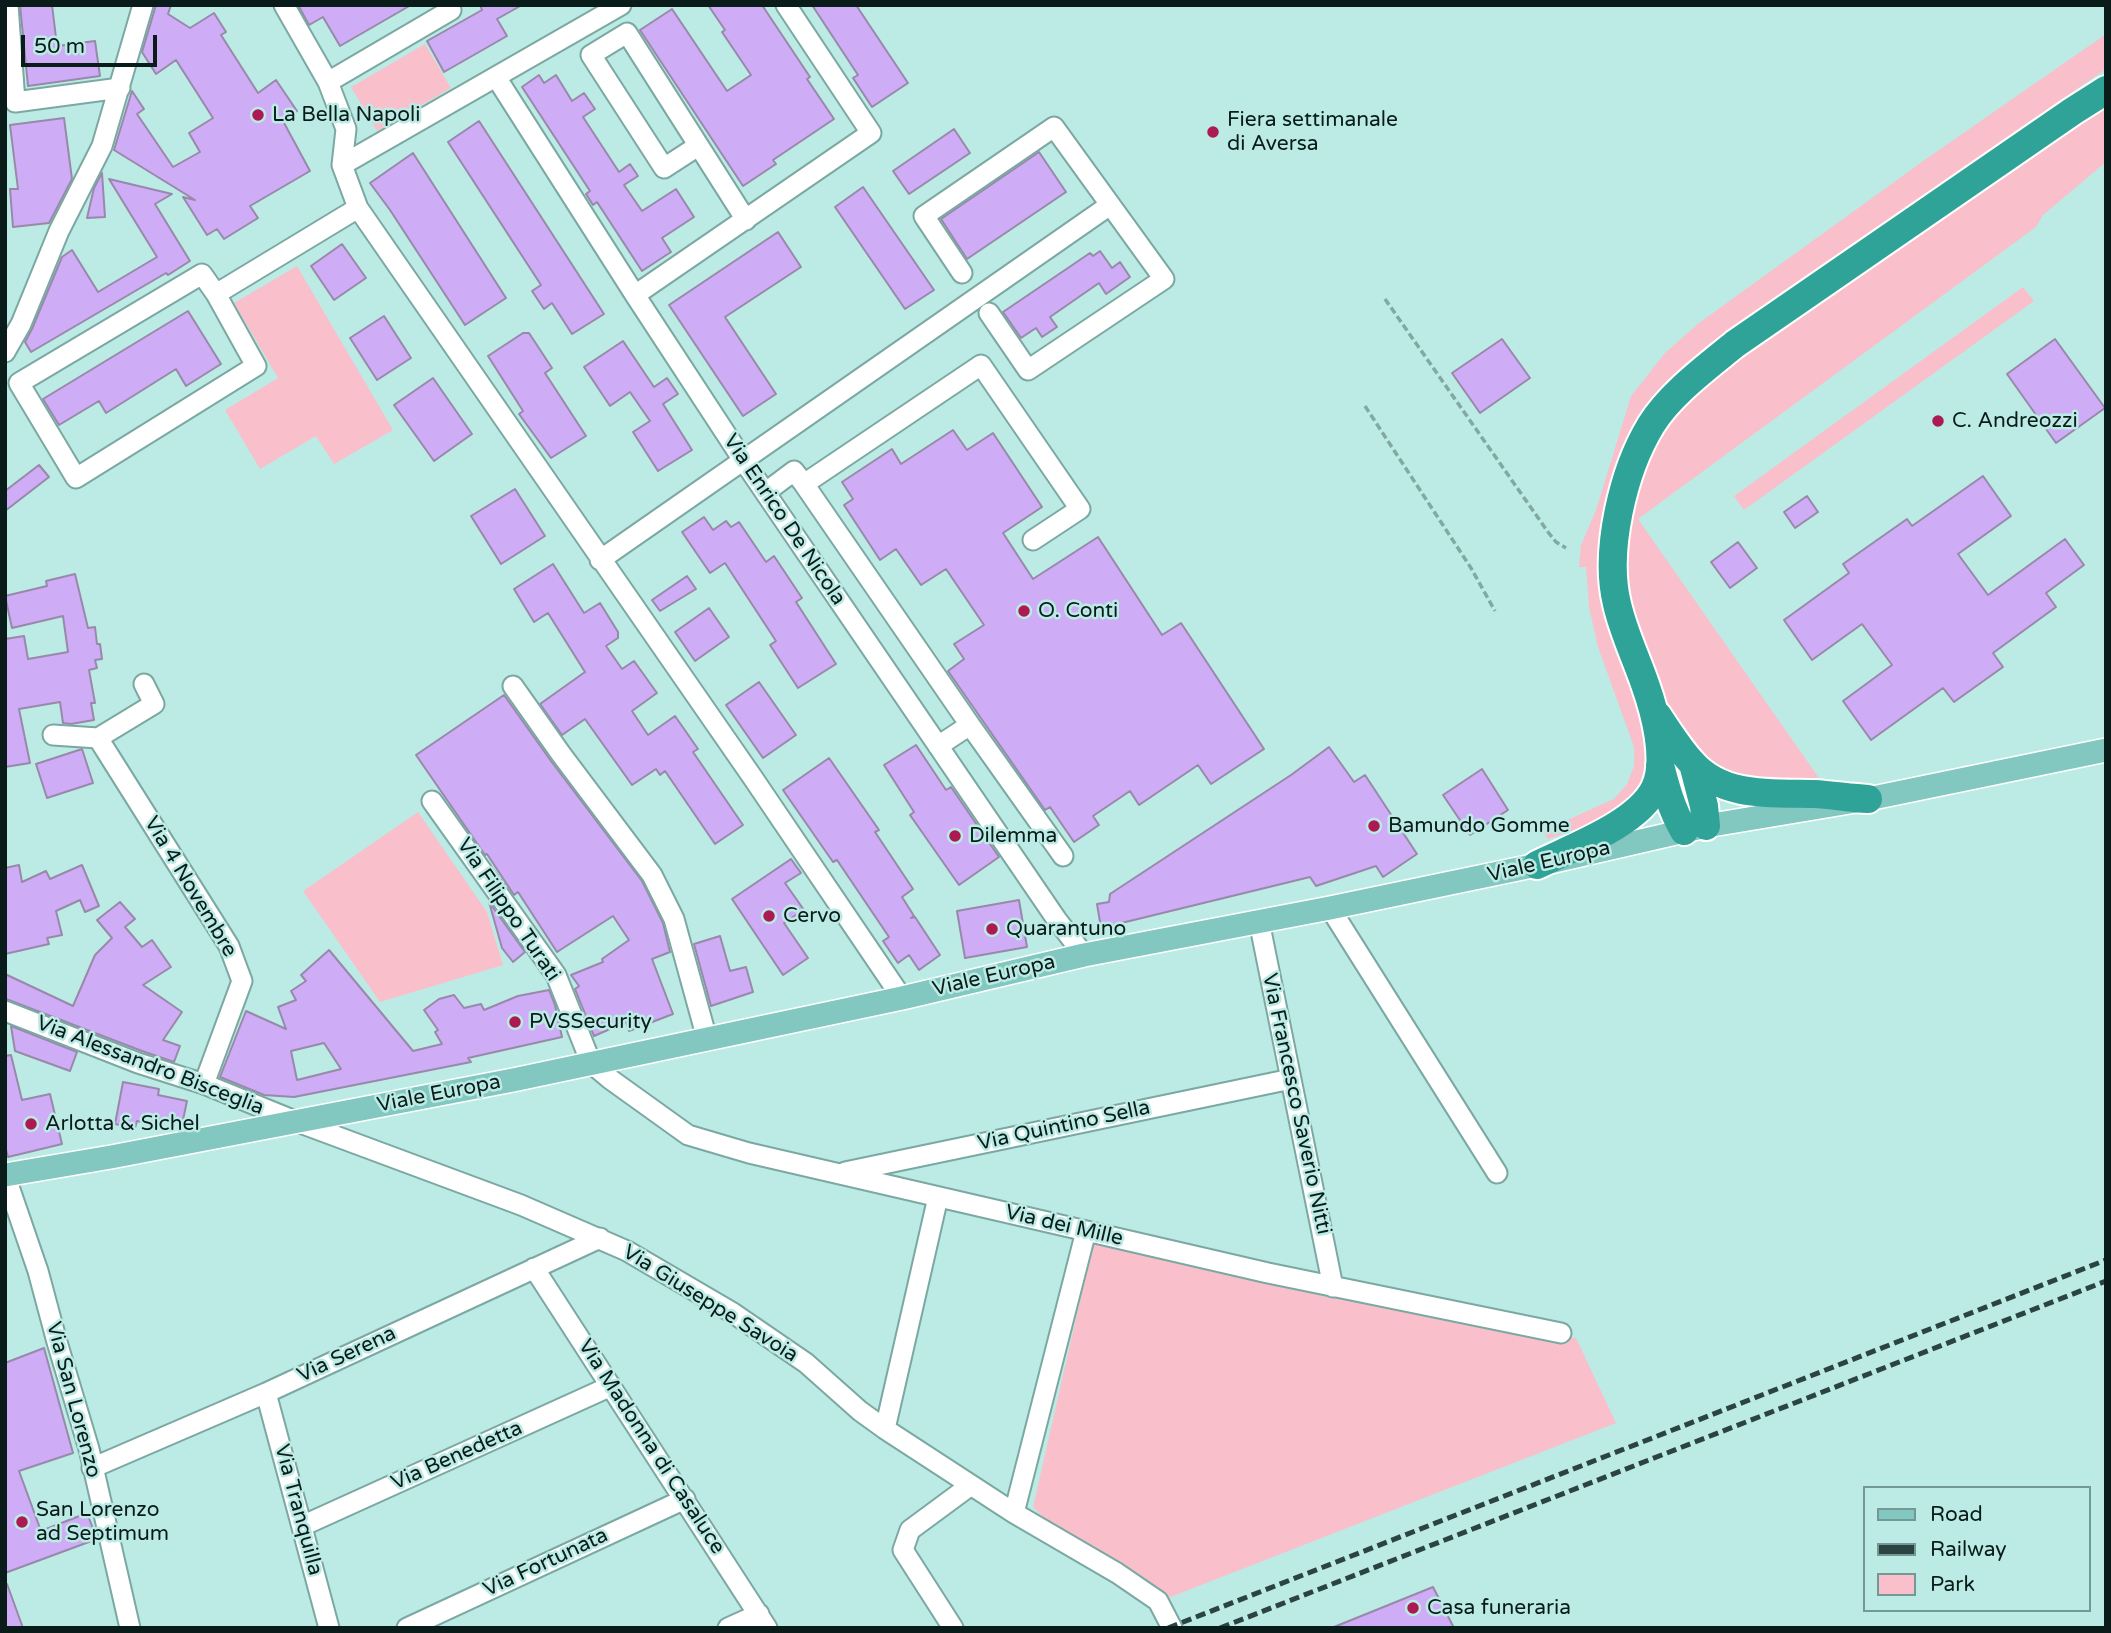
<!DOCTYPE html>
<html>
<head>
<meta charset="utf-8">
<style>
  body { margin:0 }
  #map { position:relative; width:2111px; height:1633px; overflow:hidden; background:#bbebe4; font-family:"Varela Round",sans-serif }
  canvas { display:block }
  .frame { position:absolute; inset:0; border:7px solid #091c1a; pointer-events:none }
  .legend { position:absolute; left:1863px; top:1486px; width:228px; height:126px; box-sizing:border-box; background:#bbebe4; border:2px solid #749893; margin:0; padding:9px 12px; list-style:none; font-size:21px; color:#091c1a }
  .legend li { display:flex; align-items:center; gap:14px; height:35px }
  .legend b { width:35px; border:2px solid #749893 }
  .scale { position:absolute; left:21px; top:35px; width:136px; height:32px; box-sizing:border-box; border:4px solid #091c1a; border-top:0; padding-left:9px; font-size:21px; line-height:24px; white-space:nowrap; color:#091c1a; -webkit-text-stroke:5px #bbebe4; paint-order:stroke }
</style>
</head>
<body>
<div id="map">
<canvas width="2111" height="1633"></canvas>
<div class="frame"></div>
<ul class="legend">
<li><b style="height:9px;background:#82c8c1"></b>Road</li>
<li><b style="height:9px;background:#2c4441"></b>Railway</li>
<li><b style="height:19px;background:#f9c0cb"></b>Park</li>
</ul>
<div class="scale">50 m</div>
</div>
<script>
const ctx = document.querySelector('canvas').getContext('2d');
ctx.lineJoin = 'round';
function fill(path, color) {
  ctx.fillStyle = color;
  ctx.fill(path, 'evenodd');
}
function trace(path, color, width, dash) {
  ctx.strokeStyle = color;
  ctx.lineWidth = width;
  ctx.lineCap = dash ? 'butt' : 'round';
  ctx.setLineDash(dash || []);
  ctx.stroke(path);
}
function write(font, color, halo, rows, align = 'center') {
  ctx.font = font + ' "Varela Round",sans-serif';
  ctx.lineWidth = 5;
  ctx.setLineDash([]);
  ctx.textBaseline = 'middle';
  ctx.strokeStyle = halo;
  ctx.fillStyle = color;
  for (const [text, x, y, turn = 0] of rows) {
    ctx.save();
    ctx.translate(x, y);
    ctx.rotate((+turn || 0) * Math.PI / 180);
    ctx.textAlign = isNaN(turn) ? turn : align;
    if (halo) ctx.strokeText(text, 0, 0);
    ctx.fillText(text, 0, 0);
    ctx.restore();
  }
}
fill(new Path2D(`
  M 2106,34 L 2106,69 L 1760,309 L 1685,365 L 1654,399 L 1602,594 L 1610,632 L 1623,669 L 1648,729 L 1647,782 L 1611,818 L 1548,839 L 1543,831 L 1614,799 L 1627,784 L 1634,766 L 1634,747 L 1598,647 L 1589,607 L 1586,567 L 1579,567 L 1581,545 L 1596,510 L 1631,396 L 1665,353 L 1699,323 L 1926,159 Z
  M 425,44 L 451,88 L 377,131 L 351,87 Z
  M 2106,103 L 2106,162 L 2043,215 L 2036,227 L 1638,519 L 1819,778 L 1797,783 L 1758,784 L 1717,771 L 1676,728 L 1637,636 L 1626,580 L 1626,549 L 1634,499 L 1649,459 L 1673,417 L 1700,386 L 1726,365 Z
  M 297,266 L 393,430 L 334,464 L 316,436 L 260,469 L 225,410 L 278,378 L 234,303 Z
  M 2023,287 L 2034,301 L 1744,510 L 1734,496 Z
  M 418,812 L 487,912 L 503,965 L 380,1002 L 303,891 Z
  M 1101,1242 L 1420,1311 L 1576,1338 L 1616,1423 L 1168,1598 L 1151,1583 L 1044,1518 L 1033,1507 L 1093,1244 Z`), '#f9c0cb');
const building = new Path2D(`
  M 20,5 L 52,5 L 57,46 L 95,41 L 100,76 L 28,86 Z
  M 156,5 L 171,5 L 168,14 L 190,28 L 214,13 L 226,32 L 221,35 L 258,93 L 276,80 L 297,111 L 283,121 L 310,171 L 250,206 L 258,218 L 224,239 L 217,229 L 207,235 L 183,197 L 195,200 L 114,150 L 132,91 L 144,109 L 137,114 L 173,167 L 200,152 L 189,133 L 213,118 L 176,60 L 156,74 L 142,52 Z
  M 298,5 L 411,5 L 340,46 L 323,17 L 309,25 Z
  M 480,5 L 522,5 L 497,19 L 507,36 L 444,72 L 427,41 L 482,10 Z
  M 708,5 L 762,5 L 810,77 L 807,79 L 834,119 L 773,160 L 776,164 L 743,186 L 640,30 L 672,9 L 727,91 L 751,75 L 722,32 L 725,30 Z
  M 812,5 L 856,5 L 908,83 L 872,107 L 853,78 L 858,75 Z
  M 539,75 L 544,83 L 556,75 L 572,101 L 584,93 L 595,109 L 583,117 L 619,172 L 630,164 L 638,176 L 624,185 L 642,211 L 676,189 L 694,217 L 662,238 L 671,252 L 642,271 L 597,202 L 593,205 L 586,194 L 590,191 L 522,87 Z
  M 64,118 L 72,179 L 49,223 L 13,227 L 10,189 L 18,189 L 10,125 Z
  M 479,121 L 604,314 L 572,334 L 552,303 L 544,309 L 532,291 L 541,285 L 448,142 Z
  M 954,129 L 970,153 L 909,194 L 893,171 Z
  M 1039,152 L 1066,192 L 967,259 L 941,219 Z
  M 413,153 L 506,298 L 465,325 L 390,210 L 370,183 Z
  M 102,173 L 105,217 L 87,218 L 94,188 Z
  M 109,179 L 172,194 L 155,204 L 190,261 L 168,275 L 166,273 L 31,352 L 25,342 L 32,329 L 62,257 L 72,250 L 98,292 L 157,257 Z
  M 863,187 L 934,290 L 905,309 L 835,207 Z
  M 778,232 L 801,267 L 725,317 L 776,394 L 743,416 L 669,305 Z
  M 342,244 L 366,278 L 334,300 L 311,266 Z
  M 1100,251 L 1112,268 L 1120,262 L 1130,277 L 1106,294 L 1099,283 L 1050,317 L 1057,327 L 1042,337 L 1036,328 L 1021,338 L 1003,312 L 1090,253 L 1093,256 Z
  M 188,311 L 221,364 L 186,386 L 176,369 L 106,413 L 99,401 L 59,425 L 43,399 Z
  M 384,316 L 411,358 L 377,380 L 350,338 Z
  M 523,333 L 529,333 L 552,368 L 545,373 L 586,436 L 551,458 L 519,414 L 523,411 L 488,356 Z
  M 1502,339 L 1530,378 L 1480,413 L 1452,373 Z
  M 2055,339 L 2105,408 L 2056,443 L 2007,374 Z
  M 623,341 L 654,387 L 667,378 L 678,394 L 663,404 L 692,450 L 658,471 L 633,432 L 650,421 L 630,392 L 610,406 L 584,367 Z
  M 433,378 L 472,434 L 434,461 L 394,405 Z
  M 953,430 L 967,450 L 993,433 L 1042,507 L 1003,533 L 1033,579 L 1098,537 L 1162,635 L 1181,623 L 1264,749 L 1211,784 L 1198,765 L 1139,805 L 1130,791 L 1093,816 L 1099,825 L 1074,842 L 1050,807 L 1045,810 L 948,671 L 964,659 L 954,644 L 984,625 L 946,569 L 921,585 L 896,549 L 880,560 L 844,505 L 853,499 L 842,482 L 892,449 L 901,464 Z
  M 39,465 L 49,477 L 5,511 L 5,491 Z
  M 1983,476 L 2011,516 L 1958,554 L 1988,595 L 2065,539 L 2084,565 L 2046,593 L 2056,607 L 1993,653 L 2003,667 L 1954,702 L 1943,688 L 1871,740 L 1843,701 L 1892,665 L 1862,624 L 1812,660 L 1784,620 L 1849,573 L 1843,564 L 1907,519 L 1912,526 Z
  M 515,489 L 545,536 L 501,564 L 471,516 Z
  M 1807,496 L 1818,512 L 1795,528 L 1784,512 Z
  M 704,517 L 713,530 L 726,521 L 731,527 L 739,522 L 766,562 L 774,556 L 802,598 L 796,602 L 836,664 L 798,688 L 770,645 L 776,641 L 725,563 L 710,573 L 682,532 Z
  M 1738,542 L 1757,568 L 1730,588 L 1711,562 Z
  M 553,564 L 584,613 L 600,603 L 618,632 L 618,638 L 606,646 L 622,669 L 634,661 L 657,693 L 632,711 L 648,735 L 675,716 L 698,749 L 693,752 L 743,825 L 715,844 L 665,771 L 660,775 L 656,769 L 632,785 L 585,719 L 562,735 L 540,704 L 585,672 L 548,613 L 534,622 L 514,589 Z
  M 75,574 L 88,628 L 95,627 L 97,644 L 100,644 L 102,659 L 95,660 L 97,668 L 89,670 L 95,703 L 91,703 L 94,720 L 71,724 L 63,723 L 60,702 L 19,709 L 30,763 L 5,767 L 5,639 L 24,636 L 28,659 L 68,652 L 63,616 L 12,628 L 5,596 L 47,586 L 46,581 Z
  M 687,576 L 696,589 L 660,611 L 652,600 Z
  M 709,608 L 729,637 L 695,661 L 675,632 Z
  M 759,682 L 796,735 L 763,758 L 726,705 Z
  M 504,695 L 551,761 L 642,881 L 663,923 L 670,952 L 652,959 L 673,1014 L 629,1031 L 626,1022 L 594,1036 L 575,989 L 579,986 L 571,975 L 603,962 L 602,959 L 629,940 L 613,916 L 557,952 L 518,892 L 514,895 L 487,854 L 485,855 L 416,755 Z
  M 916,745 L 946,790 L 951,787 L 999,857 L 959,885 L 910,815 L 914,812 L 884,765 Z
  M 1329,747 L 1354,782 L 1365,775 L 1417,854 L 1383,877 L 1376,866 L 1316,886 L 1310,877 L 1101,928 L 1097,904 L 1109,902 L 1110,894 L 1291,775 Z
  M 82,749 L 93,783 L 47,798 L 36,764 Z
  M 829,758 L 879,830 L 875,832 L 913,889 L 902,897 L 914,916 L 911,918 L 915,917 L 940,955 L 919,970 L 909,955 L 898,963 L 883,941 L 889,937 L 837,860 L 833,862 L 783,790 Z
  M 1482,769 L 1508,810 L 1470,835 L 1443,795 Z
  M 791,859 L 801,873 L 785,883 L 804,910 L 784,923 L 808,958 L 783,975 L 732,899 Z
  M 19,865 L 22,882 L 46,871 L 50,879 L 82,865 L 99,906 L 85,912 L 80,900 L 56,911 L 62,935 L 47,938 L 49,944 L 5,954 L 5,868 Z
  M 1019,900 L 1027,947 L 965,958 L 957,911 Z
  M 120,902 L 135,919 L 125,927 L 142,947 L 152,940 L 171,967 L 143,985 L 182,1012 L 163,1040 L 180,1046 L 174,1062 L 142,1051 L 6,999 L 5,974 L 73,1006 L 95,955 L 112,938 L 97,920 Z
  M 489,902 L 525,952 L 513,962 L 502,948 Z
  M 720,936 L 730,971 L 746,967 L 753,992 L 711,1006 L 694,944 Z
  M 329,950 L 413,1051 L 442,1044 L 435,1032 L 438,1030 L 424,1010 L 439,999 L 454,995 L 464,1008 L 481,1004 L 484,1010 L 518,996 L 549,990 L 555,1005 L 562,1037 L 468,1058 L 471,1062 L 294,1097 L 264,1095 L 220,1077 L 246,1011 L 286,1029 L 278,1007 L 296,1000 L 291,991 L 306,981 L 301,975 ZM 324,1043 L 341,1069 L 297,1080 L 291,1051 Z
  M 11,1026 L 77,1052 L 70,1071 L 15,1051 Z
  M 11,1055 L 22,1100 L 50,1094 L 62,1144 L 8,1157 L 5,1146 L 5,1056 Z
  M 123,1082 L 159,1089 L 158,1095 L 187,1101 L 183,1120 L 170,1118 L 169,1121 L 157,1119 L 156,1125 L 137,1121 L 135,1128 L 115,1124 Z
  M 44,1348 L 73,1453 L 19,1471 L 41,1531 L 87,1513 L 97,1539 L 5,1573 L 5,1363 Z
  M 5,1584 L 7,1584 L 23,1628 L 5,1628 Z
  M 1433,1587 L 1454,1628 L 1334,1628 L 1334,1627 Z`);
fill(building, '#ceacf6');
trace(building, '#9889aa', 2);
const minor = new Path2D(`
  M 8,5 L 15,102 L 120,88
  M 284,5 L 328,82 L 346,129 L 342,165 L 358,208 L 753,778 L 902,998
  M 496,77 L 635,295 L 743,460 L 1057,920 L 1084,955
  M 328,82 L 451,10 L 448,5
  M 698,146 L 664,168 L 591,55 L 627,33 L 746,220
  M 342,165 L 621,5
  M 962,273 L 924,216 L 1054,127 L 1164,279 L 1028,370 L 989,313
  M 216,294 L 256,366 L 76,478 L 19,383 L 202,274 L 216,294 L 358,208
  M 635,295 L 871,133 L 786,5
  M 5,352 L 21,324 L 59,231 L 102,146 L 143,5
  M 766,492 L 794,471 L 804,484
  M 600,560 L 1110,205
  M 513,686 L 561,754 L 652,875 L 674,919 L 707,1039
  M 970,725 L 1063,856
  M 53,735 L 98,738 L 154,704 L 144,684
  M 98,738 L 229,946 L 242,981 L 204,1084
  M 938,746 L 970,725 L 804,484 L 981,365 L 1080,509 L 1033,540
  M 432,801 L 556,975 L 591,1063 L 610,1079 L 688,1135 L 749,1153 L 1268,1273 L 1561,1333
  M 1330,908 L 1497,1173
  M 1259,921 L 1333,1287
  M 5,1011 L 138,1063 L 204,1084 L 295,1121 L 521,1205 L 627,1251 L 733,1313 L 806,1363 L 860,1411 L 885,1429 L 1014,1513 L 1117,1573 L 1158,1601 L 1172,1628
  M 845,1172 L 1291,1079
  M 5,1175 L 38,1271 L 57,1342 L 89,1449 L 130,1628
  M 534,1268 L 767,1628
  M 266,1393 L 329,1628
  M 885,1429 L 938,1197
  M 92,1468 L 266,1393 L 600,1238
  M 1014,1513 L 1086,1231
  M 302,1526 L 611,1386
  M 407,1628 L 685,1499
  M 728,1628 L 759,1614
  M 953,1628 L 903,1550 L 910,1530 L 971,1485`);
const major = new Path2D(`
  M 5,1175 L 111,1157 L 513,1080 L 902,998 L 1084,955 L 1330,908 L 1537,865 L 1706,826 L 1868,799 L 2106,750`);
const highway = new Path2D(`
  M 1657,715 C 1668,731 1679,749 1692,763 C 1723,798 1772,793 1814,794 C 1832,795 1850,798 1868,799
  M 1693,764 L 1704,806 L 1706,826
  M 1660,765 C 1666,789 1672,810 1684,831
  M 1537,865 C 1571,848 1638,824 1655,788 C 1668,760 1655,712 1645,684 C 1636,658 1623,631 1617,604 C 1604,551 1623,471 1651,425 C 1670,394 1707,367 1735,344 L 2073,111 L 2106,90`);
trace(minor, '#7ba8a2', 23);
trace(major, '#fff', 26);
trace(highway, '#fff', 32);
trace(new Path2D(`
  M 1385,299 L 1548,532 L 1556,542 L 1566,548
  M 1365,406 L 1471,568 L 1495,611`), '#82a8a3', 3.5, [7, 3.5]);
trace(minor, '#fff', 19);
trace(major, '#82c8c1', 23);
trace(highway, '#2fa398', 28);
trace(new Path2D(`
  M 1168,1628 L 2106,1260
  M 1220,1628 L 2106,1281`), '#2c4441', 5, [10, 5]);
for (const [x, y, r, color] of [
  [258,115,7,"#ab1a52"],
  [1213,132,7,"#ab1a52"],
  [1938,421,7,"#ab1a52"],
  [1024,611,7,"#ab1a52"],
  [1374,826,7,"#ab1a52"],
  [955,836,7,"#ab1a52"],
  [769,916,7,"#ab1a52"],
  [992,929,7,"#ab1a52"],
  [515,1022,7,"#ab1a52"],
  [31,1124,7,"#ab1a52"],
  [22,1522,7,"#ab1a52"],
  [1413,1608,7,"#ab1a52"]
]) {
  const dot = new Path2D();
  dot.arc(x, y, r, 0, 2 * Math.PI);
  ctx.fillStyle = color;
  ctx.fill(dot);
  trace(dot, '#bbebe4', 2.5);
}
write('21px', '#091c1a', '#bbebe4', [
  ["La Bella Napoli",272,115],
  ["Fiera settimanale",1227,120],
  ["di Aversa",1227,144],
  ["C. Andreozzi",1952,421],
  ["O. Conti",1038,611],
  ["Bamundo Gomme",1388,826],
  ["Dilemma",969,836],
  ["Cervo",783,916],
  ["Quarantuno",1006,929],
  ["PVSSecurity",529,1022],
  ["Arlotta & Sichel",45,1124],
  ["San Lorenzo",36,1510],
  ["ad Septimum",36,1534],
  ["Casa funeraria",1427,1608]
], 'left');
write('21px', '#091c1a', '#bbebe4', [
  ["Via Enrico De Nicola",784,520,56],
  ["Viale Europa",1549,862,-13],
  ["Via 4 Novembre",190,887,59],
  ["Via Filippo Turati",508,910,56],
  ["Viale Europa",994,976,-13],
  ["Via Alessandro Bisceglia",150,1066,21],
  ["Viale Europa",439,1094,-11],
  ["Via Francesco Saverio Nitti",1296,1104,78],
  ["Via Quintino Sella",1064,1126,-12],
  ["Via dei Mille",1064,1226,13],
  ["Via Giuseppe Savoia",710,1304,32],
  ["Via Serena",347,1355,-25],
  ["Via San Lorenzo",73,1400,75],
  ["Via Madonna di Casaluce",651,1447,57],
  ["Via Benedetta",457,1456,-24],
  ["Via Tranquilla",298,1510,75],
  ["Via Fortunata",546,1563,-25]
]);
</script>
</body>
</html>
